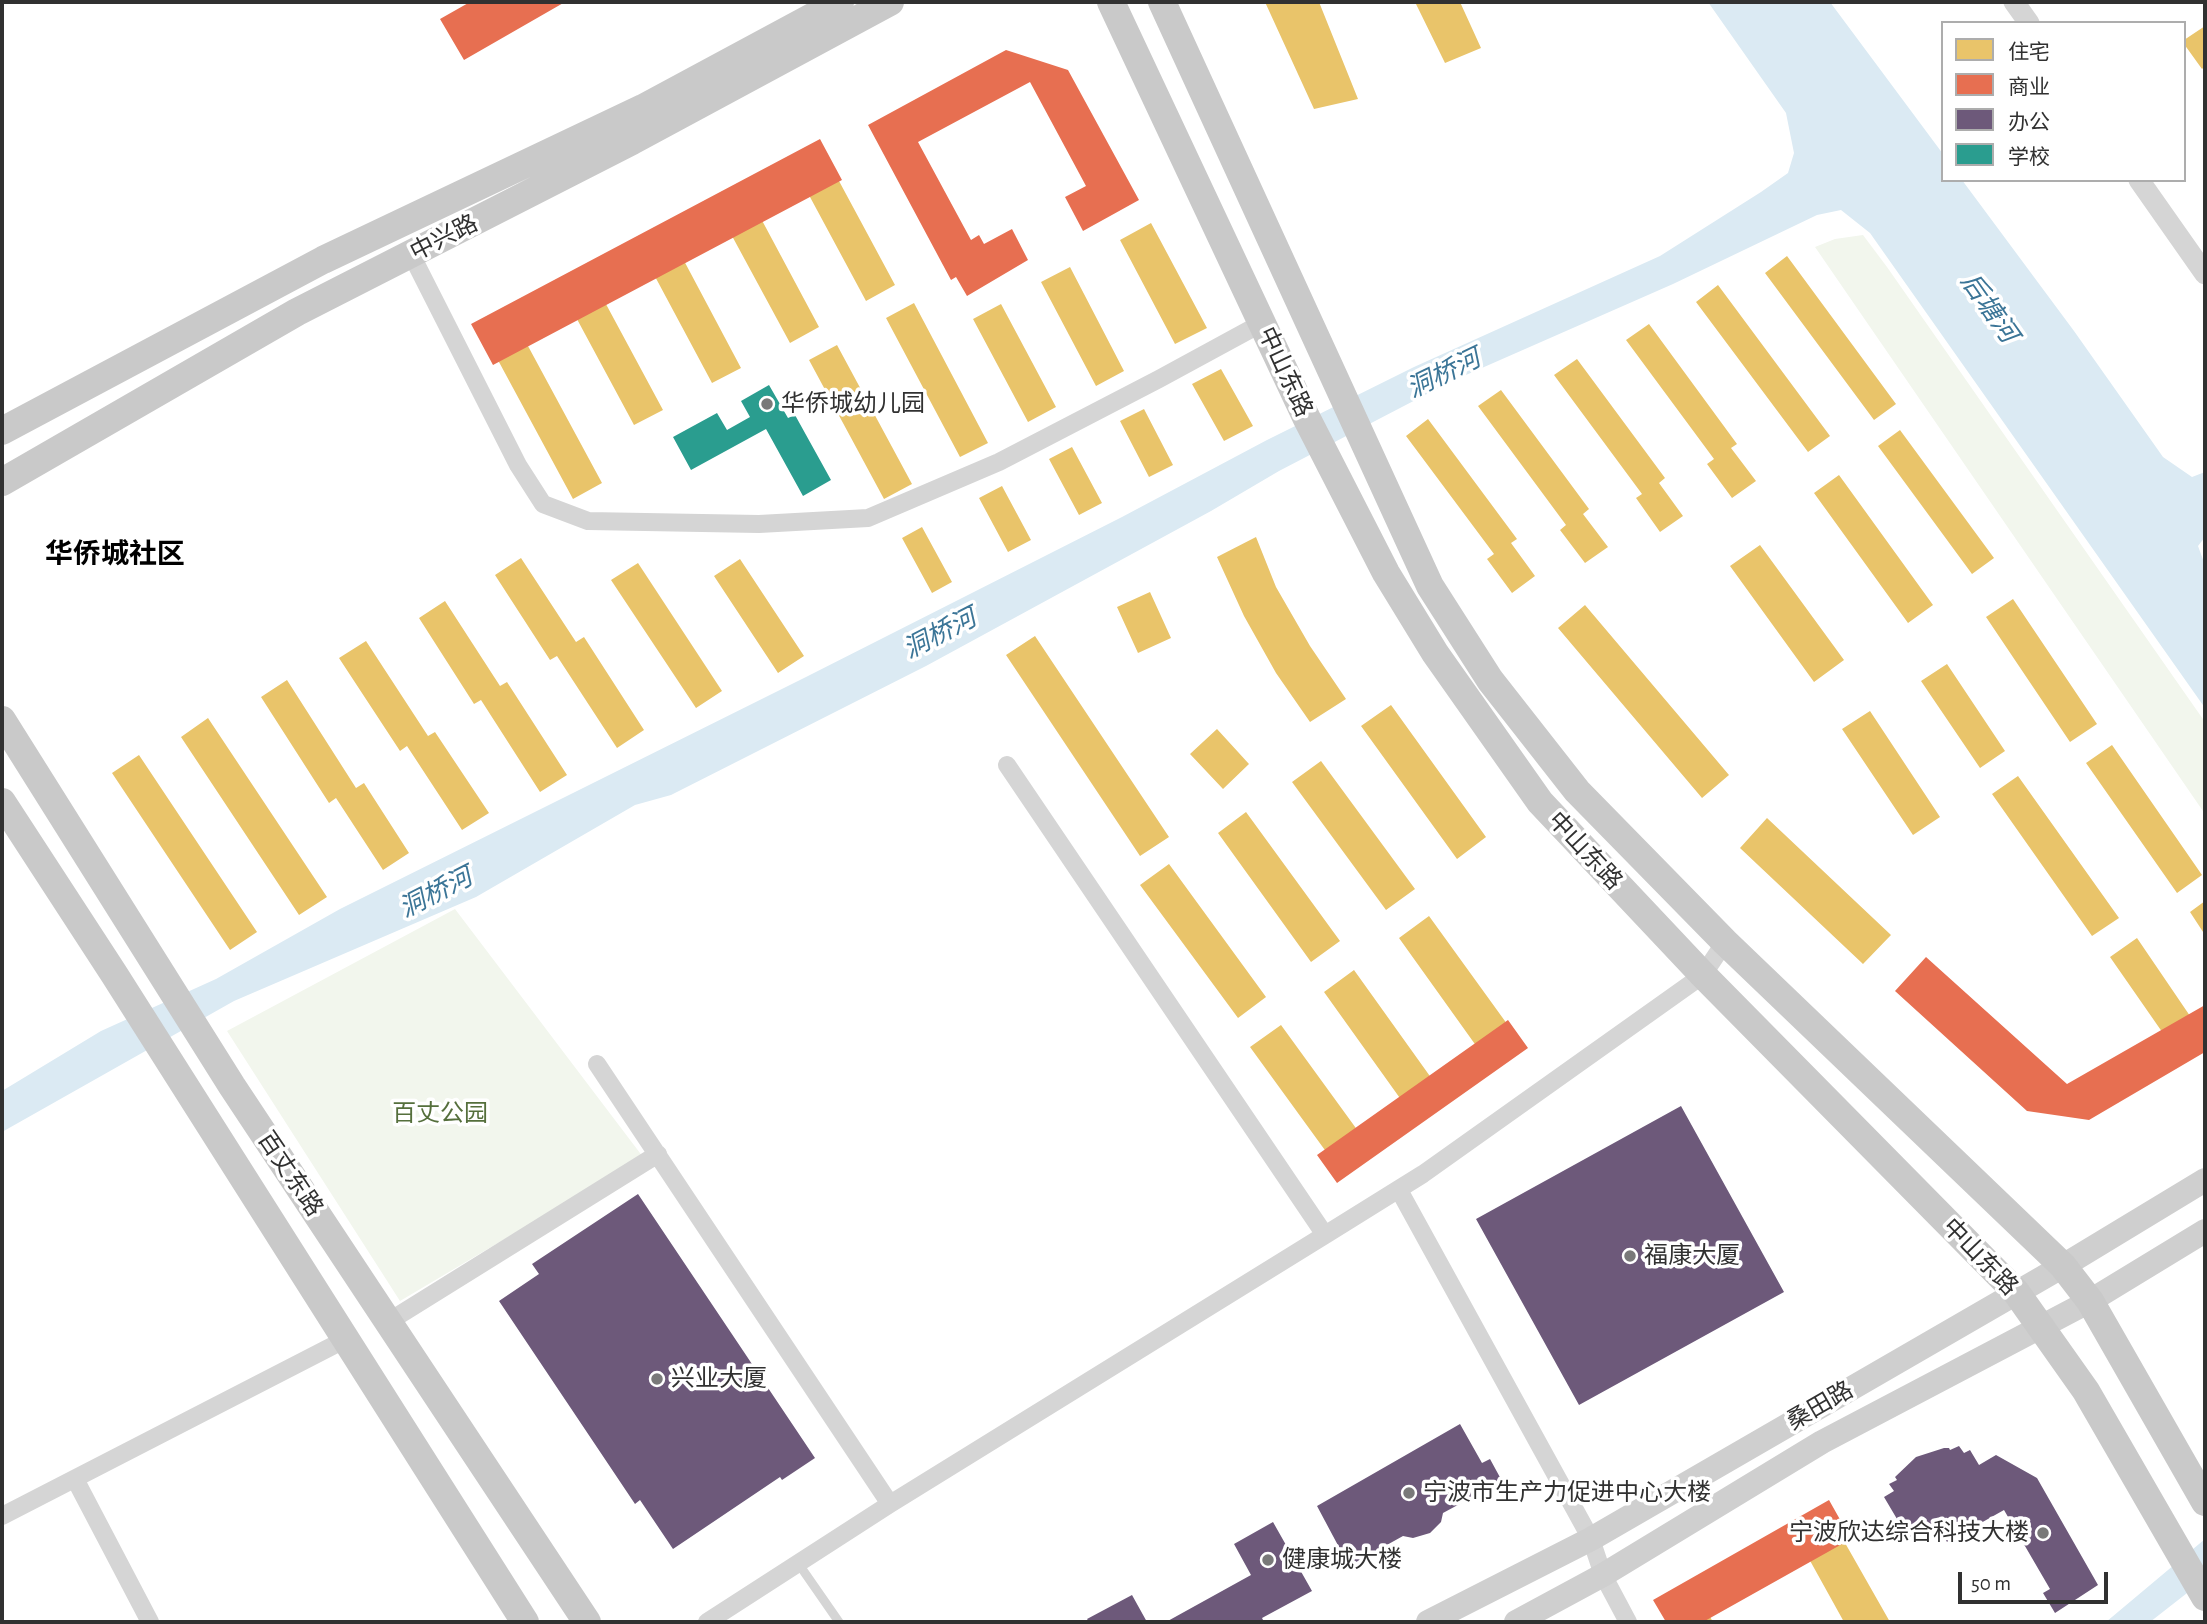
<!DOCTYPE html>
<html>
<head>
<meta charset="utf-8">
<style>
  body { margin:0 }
  #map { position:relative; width:2207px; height:1624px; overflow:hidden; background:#fff; font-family:"Alegreya Sans","Noto Sans SC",sans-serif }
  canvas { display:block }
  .frame { position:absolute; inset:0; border:4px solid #313131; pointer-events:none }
  .legend { position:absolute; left:1941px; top:21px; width:245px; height:161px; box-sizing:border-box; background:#fff; border:2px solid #adadad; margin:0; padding:9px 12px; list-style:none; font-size:21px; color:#313131 }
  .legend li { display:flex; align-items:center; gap:14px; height:35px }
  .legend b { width:35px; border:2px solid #adadad }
  .scale { position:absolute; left:1958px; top:1572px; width:150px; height:32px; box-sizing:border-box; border:4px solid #313131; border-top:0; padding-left:9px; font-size:21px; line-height:24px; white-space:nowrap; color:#313131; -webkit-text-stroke:5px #fff; paint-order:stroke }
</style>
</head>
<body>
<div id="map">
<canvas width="2207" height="1624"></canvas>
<div class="frame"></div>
<ul class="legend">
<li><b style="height:19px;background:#e9c46a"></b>住宅</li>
<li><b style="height:19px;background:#e76f51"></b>商业</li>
<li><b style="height:19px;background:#6d597a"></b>办公</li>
<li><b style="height:19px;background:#2a9d8f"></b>学校</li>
</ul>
<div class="scale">50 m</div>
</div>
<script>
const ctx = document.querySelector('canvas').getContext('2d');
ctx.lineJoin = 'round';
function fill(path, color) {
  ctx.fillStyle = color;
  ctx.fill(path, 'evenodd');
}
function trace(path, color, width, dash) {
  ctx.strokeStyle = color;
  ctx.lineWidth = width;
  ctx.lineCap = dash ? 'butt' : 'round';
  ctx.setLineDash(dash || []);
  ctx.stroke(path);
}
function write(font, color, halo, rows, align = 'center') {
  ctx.font = font + ' "Alegreya Sans","Noto Sans SC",sans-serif';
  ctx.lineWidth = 7;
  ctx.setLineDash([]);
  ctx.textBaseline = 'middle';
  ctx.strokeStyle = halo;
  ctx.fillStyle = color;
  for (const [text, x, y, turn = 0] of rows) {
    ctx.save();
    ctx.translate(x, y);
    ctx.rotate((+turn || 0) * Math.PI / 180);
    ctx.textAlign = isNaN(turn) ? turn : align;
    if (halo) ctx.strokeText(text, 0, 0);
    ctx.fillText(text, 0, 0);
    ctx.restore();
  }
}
fill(new Path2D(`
  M 1863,235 L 1887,267 L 2205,722 L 2205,814 L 1815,247 L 1835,239 Z
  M 455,909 L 643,1157 L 400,1301 L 227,1031 Z`), '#f2f6ed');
fill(new Path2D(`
  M 1708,2 L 1830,2 L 1943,154 L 1943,180 L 1962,180 L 2074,331 L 2163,457 L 2192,477 L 2205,472 L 2205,537 L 2198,546 L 2205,565 L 2205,708 L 1870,233 L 1841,210 L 1817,215 L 1673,284 L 1450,382 L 1279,471 L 1211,511 L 926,666 L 671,795 L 635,805 L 476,897 L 234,1001 L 2,1132 L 2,1091 L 101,1031 L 216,979 L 340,909 L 806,677 L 1122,517 L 1267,440 L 1414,367 L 1660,256 L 1761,192 L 1788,173 L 1794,153 L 1786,113 Z
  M 2205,1539 L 2205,1579 L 2150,1622 L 2106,1622 Z`), '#dbeaf3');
fill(new Path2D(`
  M 1265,2 L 1319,2 L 1358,99 L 1314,109 Z
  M 1415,2 L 1460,2 L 1481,48 L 1445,63 Z
  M 2205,26 L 2205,66 L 2202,69 L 2184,44 L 2184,40 Z
  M 1004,55 L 1067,74 L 1135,199 L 1098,220 L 1082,192 L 1091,188 L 1031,78 L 995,97 L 980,68 Z
  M 907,109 L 922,136 L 914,140 L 969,243 L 972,241 L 976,249 L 981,246 L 998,276 L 968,292 L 958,272 L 952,276 L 873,127 Z
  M 818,142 L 895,285 L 866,301 L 789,158 Z
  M 742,183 L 819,327 L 790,343 L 712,199 Z
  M 1151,223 L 1207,328 L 1175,344 L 1120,240 Z
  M 665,225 L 741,368 L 712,383 L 636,241 Z
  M 1787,256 L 1896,404 L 1874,420 L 1765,273 Z
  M 586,267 L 663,410 L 634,425 L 557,282 Z
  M 1070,267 L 1124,371 L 1096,386 L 1041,282 Z
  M 1718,285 L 1830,436 L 1808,452 L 1696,302 Z
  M 914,303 L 988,443 L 960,457 L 886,318 Z
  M 1001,304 L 1056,407 L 1028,422 L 973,319 Z
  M 508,309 L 602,483 L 573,499 L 479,325 Z
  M 1649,324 L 1737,444 L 1731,448 L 1756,481 L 1732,498 L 1707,464 L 1714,459 L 1626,340 Z
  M 837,345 L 912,484 L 884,499 L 809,360 Z
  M 1577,359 L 1665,478 L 1659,483 L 1683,516 L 1660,532 L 1636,498 L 1642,494 L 1554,375 Z
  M 1221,369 L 1253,426 L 1224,441 L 1192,384 Z
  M 1501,390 L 1589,509 L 1583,514 L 1608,547 L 1585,563 L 1560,530 L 1566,525 L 1478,406 Z
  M 1144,409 L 1173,465 L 1149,477 L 1120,421 Z
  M 1428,419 L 1517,539 L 1511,543 L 1535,576 L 1512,593 L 1487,559 L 1494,554 L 1406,436 Z
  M 1900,430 L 1994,558 L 1972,574 L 1878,446 Z
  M 1072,447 L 1102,503 L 1079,515 L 1049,459 Z
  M 1839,475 L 1933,605 L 1908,623 L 1814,493 Z
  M 1002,486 L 1031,540 L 1008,552 L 979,498 Z
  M 922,527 L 952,582 L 932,593 L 902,538 Z
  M 1256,537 L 1276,587 L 1310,646 L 1346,699 L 1310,722 L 1276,673 L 1244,616 L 1217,557 Z
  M 1760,545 L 1844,660 L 1814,682 L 1730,566 Z
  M 521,558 L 576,642 L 584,637 L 644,730 L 617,748 L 557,656 L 550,660 L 495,575 Z
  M 740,559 L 804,656 L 778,673 L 714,576 Z
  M 638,563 L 722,691 L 696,708 L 611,580 Z
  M 1150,592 L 1171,638 L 1138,653 L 1117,607 Z
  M 2013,599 L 2097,724 L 2070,742 L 1986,617 Z
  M 445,601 L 500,686 L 507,682 L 567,775 L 540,792 L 481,700 L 474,704 L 419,618 Z
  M 1585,605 L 1729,775 L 1702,798 L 1558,628 Z
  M 1035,636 L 1169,837 L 1140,856 L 1006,655 Z
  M 366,641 L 428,736 L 435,732 L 489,813 L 462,830 L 407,746 L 400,751 L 339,658 Z
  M 1947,664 L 2005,751 L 1980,768 L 1921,681 Z
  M 287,680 L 356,788 L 364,783 L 409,853 L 383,870 L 336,798 L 329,803 L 261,697 Z
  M 1391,705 L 1486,837 L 1457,859 L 1361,726 Z
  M 1870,711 L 1940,817 L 1913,835 L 1842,729 Z
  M 208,718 L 327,897 L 299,915 L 181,737 Z
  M 1217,729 L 1249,764 L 1223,789 L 1190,754 Z
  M 2112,745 L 2202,875 L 2177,893 L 2086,763 Z
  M 139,755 L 257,932 L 230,950 L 112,773 Z
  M 1321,761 L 1415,889 L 1386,910 L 1292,782 Z
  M 2018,776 L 2119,918 L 2092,936 L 1992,794 Z
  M 1246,812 L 1340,941 L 1311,962 L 1218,833 Z
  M 1767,818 L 1891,935 L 1863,964 L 1740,848 Z
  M 1169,864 L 1266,997 L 1238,1018 L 1140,885 Z
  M 2205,901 L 2205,935 L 2190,912 Z
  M 1429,916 L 1523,1046 L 1492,1068 L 1399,938 Z
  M 2137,938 L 2205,1038 L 2205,1047 L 2183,1062 L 2110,957 Z
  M 1928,961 L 2049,1072 L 2023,1101 L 1902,990 Z
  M 1354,970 L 1447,1100 L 1417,1122 L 1324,992 Z
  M 1281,1025 L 1374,1153 L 1343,1175 L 1250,1047 Z
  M 1832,1520 L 1890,1622 L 1844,1622 L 1798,1539 Z
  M 1698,1596 L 1713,1622 L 1671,1622 L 1666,1614 Z`), '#e9c46a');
fill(new Path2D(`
  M 470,2 L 565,2 L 464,60 L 440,19 Z
  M 1006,50 L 1068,70 L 1139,200 L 1083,231 L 1065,197 L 1086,186 L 1030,82 L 918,142 L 971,240 L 979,235 L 984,244 L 1012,229 L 1028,260 L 967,296 L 956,277 L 951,280 L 868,125 Z
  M 820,139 L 842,180 L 493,365 L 471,324 Z
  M 1926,957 L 2067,1084 L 2205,1005 L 2205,1052 L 2089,1120 L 2027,1111 L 1895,991 Z
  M 1508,1020 L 1528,1048 L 1337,1183 L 1317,1155 Z
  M 1829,1500 L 1851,1539 L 1703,1622 L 1666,1622 L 1653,1600 Z`), '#e76f51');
fill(new Path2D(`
  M 1681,1106 L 1784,1292 L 1579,1405 L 1476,1219 Z
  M 638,1194 L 815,1458 L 782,1480 L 780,1477 L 673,1549 L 640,1500 L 635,1504 L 499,1301 L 539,1274 L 532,1264 Z
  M 1460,1424 L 1482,1463 L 1490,1459 L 1502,1481 L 1443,1513 L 1441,1522 L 1430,1533 L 1413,1538 L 1403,1536 L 1349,1566 L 1317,1506 Z
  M 1959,1446 L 1964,1453 L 1970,1450 L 1979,1465 L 1996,1455 L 2037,1478 L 2098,1585 L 2055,1613 L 2043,1593 L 2050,1589 L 2004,1510 L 1947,1542 L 1938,1526 L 1910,1541 L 1884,1497 L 1894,1491 L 1889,1484 L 1897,1480 L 1895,1477 L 1916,1457 L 1944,1448 L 1949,1448 L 1950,1450 Z
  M 1273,1522 L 1312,1591 L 1262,1618 L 1264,1622 L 1166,1622 L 1251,1575 L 1234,1544 Z
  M 1132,1595 L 1147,1622 L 1089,1622 L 1087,1619 Z`), '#6d597a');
fill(new Path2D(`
  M 769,385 L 788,418 L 795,415 L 831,480 L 803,496 L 766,429 L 691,470 L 673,437 L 717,413 L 727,430 L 750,417 L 741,401 Z`), '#2a9d8f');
trace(new Path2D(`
  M 798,1563 L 839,1622`), '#d5d5d5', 9);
trace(new Path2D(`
  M 411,254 L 518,465 L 543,504 L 588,521 L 759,524 L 868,518 L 999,462 L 1159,379 L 1262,323
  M 597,1064 L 890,1504
  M 1399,1190 L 1591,1539 L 1603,1575 L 1628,1622
  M 1325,1235 L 1423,1174 L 1703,975 L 1725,942
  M 388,1322 L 658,1154
  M 75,1479 L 150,1622
  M 2,1516 L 346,1339
  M 707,1622 L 890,1504 L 1325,1235 L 1007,765`), '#d5d5d5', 18);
trace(new Path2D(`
  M 2014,2 L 2029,23
  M 2139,180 L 2205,274`), '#d5d5d5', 21);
trace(new Path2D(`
  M 1428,1622 L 1591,1539 L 2063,1266 L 2205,1180
  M 1516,1622 L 1603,1575 L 1822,1442 L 2090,1301 L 2205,1231`), '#cfcfcf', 24);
trace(new Path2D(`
  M 1111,2 L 1306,417 L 1386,573 L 1435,653 L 1540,802 L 1703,975 L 2016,1292 L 2086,1391 L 2205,1597
  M 1162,2 L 1430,586 L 1490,680 L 1577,791 L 1725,942 L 2063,1266 L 2090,1301 L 2205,1502
  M 2,431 L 323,260 L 643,108 L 840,2
  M 2,482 L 297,312 L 632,141 L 890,2
  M 2,720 L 232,1086 L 587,1622
  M 2,802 L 114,974 L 525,1622`), '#c9c9c9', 28);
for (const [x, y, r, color] of [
  [767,404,7,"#797979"],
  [1630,1256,7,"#797979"],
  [657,1379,7,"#797979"],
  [1409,1493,7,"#797979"],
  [2043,1533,7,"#797979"],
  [1268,1560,7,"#797979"]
]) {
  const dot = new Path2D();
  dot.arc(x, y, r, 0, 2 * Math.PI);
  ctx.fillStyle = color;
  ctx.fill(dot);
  trace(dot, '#fff', 2.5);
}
write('24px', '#313131', '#fff', [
  ["中兴路",444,238,-27],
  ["中山东路",1285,372,65],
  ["中山东路",1585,851,47],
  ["百丈东路",290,1174,56],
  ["中山东路",1980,1257,46],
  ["桑田路",1820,1406,-30]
]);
write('24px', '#313131', '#fff', [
  ["华侨城幼儿园",781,404],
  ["福康大厦",1644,1256],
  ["兴业大厦",671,1379],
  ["宁波市生产力促进中心大楼",1423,1493],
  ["宁波欣达综合科技大楼",2029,1533,"right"],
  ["健康城大楼",1282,1560]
], 'left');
write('24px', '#556f3c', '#fff', [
  ["百丈公园",440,1114]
]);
write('italic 26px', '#3b7597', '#fff', [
  ["后塘河",1989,308,55],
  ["洞桥河",1444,374,-26],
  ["洞桥河",940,634,-27],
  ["洞桥河",436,893,-27]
]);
write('bold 28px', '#000', '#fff', [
  ["华侨城社区",115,555]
]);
</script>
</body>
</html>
